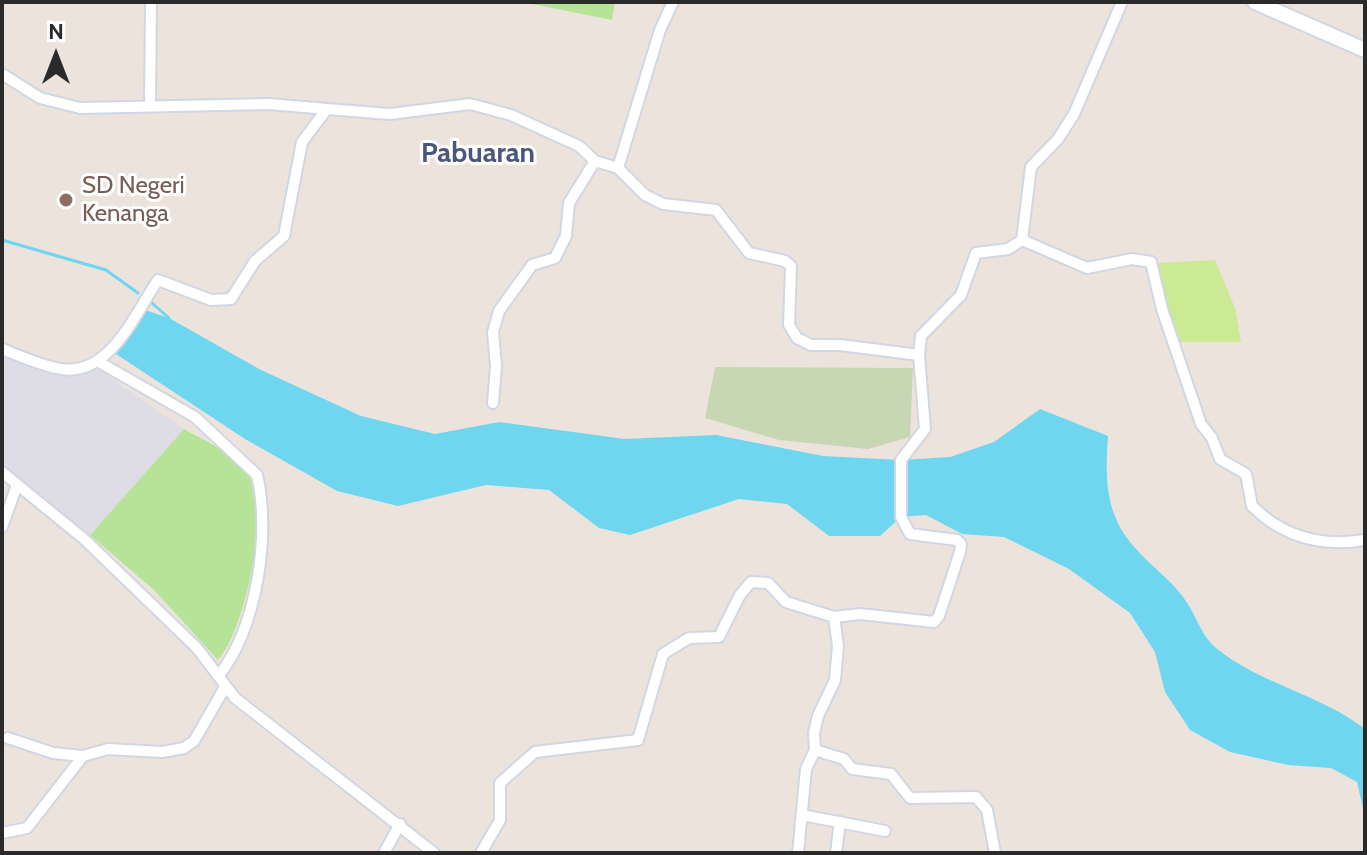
<!DOCTYPE html>
<html>
<head>
<meta charset="utf-8">
<style>
  body { margin:0 }
  #map { position:relative; width:1367px; height:855px; overflow:hidden; background:#ece4dc; font-family:Cabin,sans-serif }
  canvas { display:block }
  .frame { position:absolute; inset:0; border:4px solid #2a2a2a; pointer-events:none }
  .north { position:absolute; left:16px; top:16px; width:80px; height:80px; -webkit-text-stroke:6px #fff; paint-order:stroke; rotate:0deg; font-size:22px; font-weight:700; line-height:32px; text-align:center; color:#2a2a2a }
  .north::after { content:''; display:block; margin:auto; width:28px; height:36px; background:#2a2a2a; clip-path:polygon(50% 0,100% 100%,50% 72%,0 100%) }
</style>
</head>
<body>
<div id="map">
<canvas width="1367" height="855"></canvas>
<div class="frame"></div>
<div class="north">N</div>
</div>
<script>
const ctx = document.querySelector('canvas').getContext('2d');
ctx.lineJoin = 'round';
function fill(path, color) {
  ctx.fillStyle = color;
  ctx.fill(path, 'evenodd');
}
function trace(path, color, width, dash) {
  ctx.strokeStyle = color;
  ctx.lineWidth = width;
  ctx.lineCap = dash ? 'butt' : 'round';
  ctx.setLineDash(dash || []);
  ctx.stroke(path);
}
function write(font, color, halo, rows, align = 'center') {
  ctx.font = font + ' Cabin,sans-serif';
  ctx.lineWidth = 6;
  ctx.setLineDash([]);
  ctx.textBaseline = 'middle';
  ctx.strokeStyle = halo;
  ctx.fillStyle = color;
  for (const [text, x, y, turn = 0] of rows) {
    ctx.save();
    ctx.translate(x, y);
    ctx.rotate((+turn || 0) * Math.PI / 180);
    ctx.textAlign = isNaN(turn) ? turn : align;
    if (halo) ctx.strokeText(text, 0, 0);
    ctx.fillText(text, 0, 0);
    ctx.restore();
  }
}
fill(new Path2D(`
  M 2,355 L 61,373 L 86,373 L 98,369 L 184,429 L 90,535 L 2,464 Z`), '#dedde5');
fill(new Path2D(`
  M 522,2 L 615,2 L 612,20 Z
  M 184,429 C 206,442 236,453 250,475 C 272,508 244,633 218,660 L 154,590 L 90,535 Z`), '#b7e398');
fill(new Path2D(`
  M 715,367 L 913,368 L 910,437 L 868,449 L 779,440 L 705,418 Z`), '#c7d6b3');
fill(new Path2D(`
  M 1215,260 L 1235,308 L 1241,342 L 1175,342 L 1155,263 Z`), '#ccea94');
fill(new Path2D(`
  M 145,310 L 169,318 L 261,370 L 361,416 L 435,434 L 499,422 L 625,439 L 716,435 L 823,456 L 901,460 L 950,457 L 994,442 L 1040,409 L 1108,436 C 1105,480 1105,515 1136,549 C 1151,566 1170,579 1183,597 C 1195,612 1201,636 1216,648 C 1260,684 1320,694 1365,729 L 1365,817 L 1357,782 L 1331,768 L 1288,765 L 1230,752 L 1190,730 L 1165,692 L 1155,652 L 1130,613 L 1069,569 L 1004,537 L 962,534 L 926,515 L 901,517 L 880,536 L 829,536 L 787,504 L 739,499 L 630,535 L 599,528 L 549,490 L 486,485 L 398,506 L 337,491 L 245,439 L 116,354 Z`), '#6fd6ef');
trace(new Path2D(`
  M 2,240 L 106,270 L 138,293
  M 152,303 L 169,318`), '#6fd6ef', 3);
const street = new Path2D(`
  M 2,74 L 40,98 L 80,108 L 269,104 L 327,109
  M 150,106 L 151,2
  M 618,168 L 660,30 L 673,2
  M 1022,240 L 1087,268 L 1132,259 L 1151,262 L 1162,309 L 1201,424 L 1212,438 L 1220,459 L 1246,474 L 1252,506 C 1283,537 1322,547 1365,540
  M 2,349 C 20,356 38,364 56,368 C 108,381 134,315 158,280 L 211,300 L 231,299 L 255,261 L 284,236 L 302,142 L 327,109 L 390,114 L 470,104 L 511,115 L 579,146 L 595,161 L 618,168 L 645,195 L 663,204 L 716,210 L 749,253 L 785,261 L 791,266 L 789,325 L 797,338 L 811,345 L 840,345 L 919,355
  M 99,362 L 195,417 L 257,475 C 271,533 257,628 219,675
  M 493,403 L 496,366 L 493,332 L 499,311 L 532,265 L 555,258 L 566,236 L 569,203 L 595,161
  M 2,472 L 84,539 L 197,648 L 235,698 L 434,853
  M 2,527 L 17,485
  M 8,738 L 53,753 L 83,756 L 108,749 L 162,752 L 184,748 L 194,741 L 225,687
  M 815,750 L 844,759 L 852,769 L 891,774 L 910,798 L 976,797 L 987,810 L 995,853
  M 802,815 L 885,831
  M 2,833 L 27,828 L 83,756
  M 384,853 L 400,824
  M 481,853 L 500,820 L 500,783 L 535,752 L 638,740 L 663,654 L 689,638 L 719,637 L 740,595 L 751,582 L 768,583 L 786,602 L 834,617
  M 798,853 L 806,769 L 815,750 L 814,733 L 818,716 L 835,680 L 838,646 L 834,617 L 860,614 L 934,622 L 939,616 L 960,552 L 961,544 L 957,540 L 910,534 L 901,517 L 901,460 L 925,429 L 919,355 L 921,336 L 961,295 L 976,253 L 1008,249 L 1022,240 L 1031,167 L 1058,139 L 1074,114 L 1122,2
  M 836,853 L 840,822`);
const secondary = new Path2D(`
  M 1255,2 L 1365,50`);
trace(street, '#d1d6e3', 14);
trace(secondary, '#d1d6e3', 18);
trace(street, '#fff', 10);
trace(secondary, '#fff', 14);
for (const [x, y, r, color] of [
  [66,200,8,"#8d6e63"]
]) {
  const dot = new Path2D();
  dot.arc(x, y, r, 0, 2 * Math.PI);
  ctx.fillStyle = color;
  ctx.fill(dot);
  trace(dot, '#fff', 3);
}
write('24px', '#785e54', '#fff', [
  ["SD Negeri",82,186],
  ["Kenanga",82,214]
], 'left');
write('bold 28px', '#4a577b', '#fff', [
  ["Pabuaran",478,154]
]);
</script>
</body>
</html>
